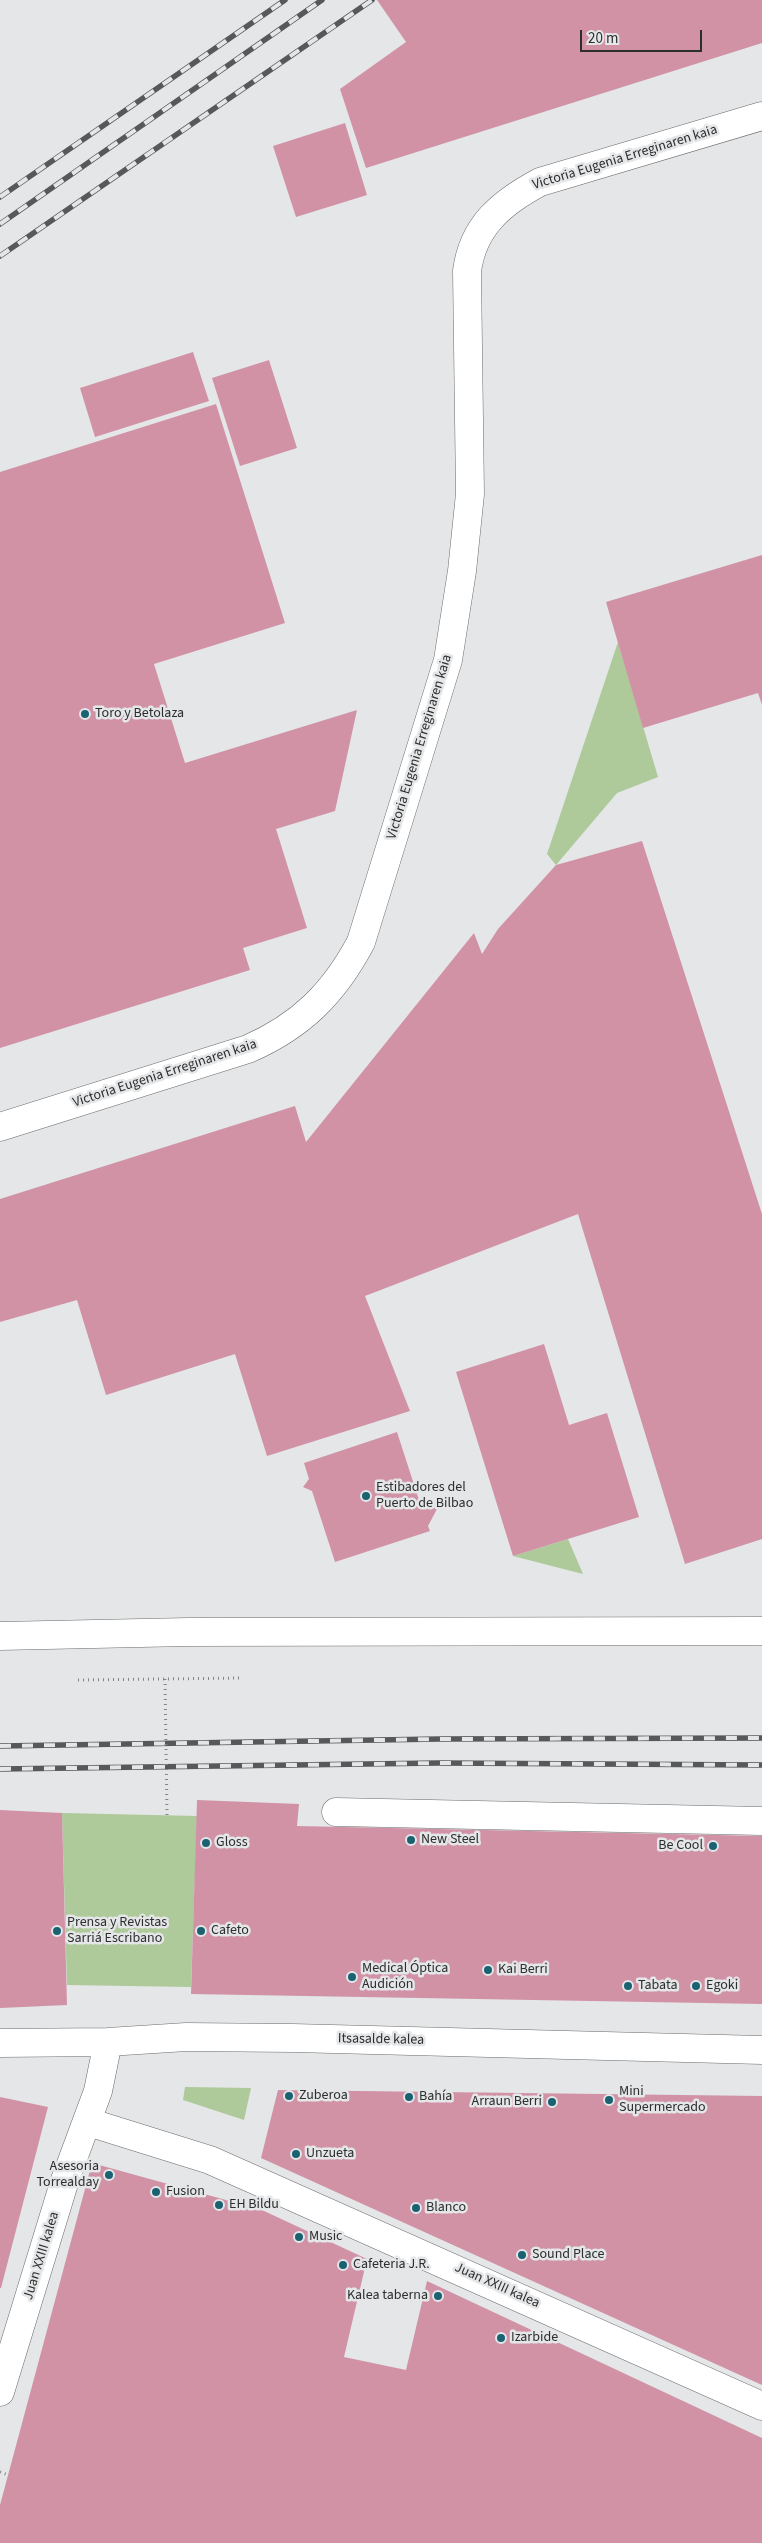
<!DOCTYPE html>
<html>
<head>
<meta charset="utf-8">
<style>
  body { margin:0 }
  #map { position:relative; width:762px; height:2543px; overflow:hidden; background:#e4e6e8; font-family:"Source Sans 3",sans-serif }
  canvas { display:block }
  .scale { position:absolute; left:580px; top:30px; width:122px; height:22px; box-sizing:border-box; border:2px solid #2d2e2e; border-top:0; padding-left:6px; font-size:15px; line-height:18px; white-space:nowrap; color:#2d2e2e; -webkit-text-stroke:4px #e4e6e8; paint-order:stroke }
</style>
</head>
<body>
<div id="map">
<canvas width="762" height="2543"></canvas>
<div class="scale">20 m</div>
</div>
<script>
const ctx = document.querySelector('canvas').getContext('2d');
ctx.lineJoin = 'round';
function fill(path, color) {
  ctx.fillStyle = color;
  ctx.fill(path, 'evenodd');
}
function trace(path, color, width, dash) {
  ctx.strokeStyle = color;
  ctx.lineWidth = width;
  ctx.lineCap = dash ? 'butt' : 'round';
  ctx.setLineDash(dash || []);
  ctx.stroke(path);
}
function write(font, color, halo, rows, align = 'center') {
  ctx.font = font + ' "Source Sans 3",sans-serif';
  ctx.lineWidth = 5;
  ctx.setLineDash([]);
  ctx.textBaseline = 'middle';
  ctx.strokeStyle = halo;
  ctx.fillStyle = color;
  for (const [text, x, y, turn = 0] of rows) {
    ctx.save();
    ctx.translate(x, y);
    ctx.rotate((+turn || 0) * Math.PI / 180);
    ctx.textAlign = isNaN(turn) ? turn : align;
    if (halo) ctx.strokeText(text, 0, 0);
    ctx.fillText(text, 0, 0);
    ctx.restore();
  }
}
fill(new Path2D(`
  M 618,642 L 658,777 L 617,793 L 556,865 L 547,854 Z
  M 568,1539 L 583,1574 L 513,1556 Z
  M 62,1813 L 197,1816 L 191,1987 L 67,1985 Z
  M 185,2087 L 251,2088 L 244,2120 L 183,2100 Z`), '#aec99a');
fill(new Path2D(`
  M 377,0 L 762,0 L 762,43 L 366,168 L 340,89 L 406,42 Z
  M 345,123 L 367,195 L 296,217 L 273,146 Z
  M 193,352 L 209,401 L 95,437 L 80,388 Z
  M 269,360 L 297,448 L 240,466 L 212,378 Z
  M 216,404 L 285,623 L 154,664 L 185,763 L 357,710 L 335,811 L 276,829 L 307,928 L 243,948 L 250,970 L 0,1048 L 0,472 Z
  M 762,555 L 762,705 L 758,693 L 643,728 L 606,602 Z
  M 642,841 L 762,1214 L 762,1539 L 685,1564 L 578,1214 L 365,1296 L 410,1411 L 267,1456 L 235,1354 L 106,1395 L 77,1300 L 0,1322 L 0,1199 L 295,1106 L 306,1142 L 474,933 L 482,954 L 498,929 L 556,865 Z
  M 544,1344 L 569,1425 L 607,1413 L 639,1517 L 513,1556 L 456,1372 Z
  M 397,1432 L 419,1500 L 437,1509 L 428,1526 L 430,1531 L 335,1562 L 312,1491 L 303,1487 L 309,1479 L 304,1463 Z
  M 197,1800 L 299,1804 L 297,1826 L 762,1836 L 762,2004 L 191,1994 Z
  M 0,1810 L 62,1813 L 67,2005 L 0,2008 Z
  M 278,2090 L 762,2096 L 762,2385 L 261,2158 Z
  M 0,2097 L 48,2107 L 1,2288 L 0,2288 Z
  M 92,2163 L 262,2210 L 367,2259 L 344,2357 L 406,2370 L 427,2281 L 762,2438 L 762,2543 L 0,2543 L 0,2505 Z`), '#d192a6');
const minor = new Path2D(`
  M 0,1127 L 248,1049 C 301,1026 334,993 361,942 L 448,660 L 462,571 L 470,494 L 467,271 C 473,226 501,203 540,182 L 762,116
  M 0,1636 L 188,1632 L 762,1631
  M 336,1812 L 762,1821
  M 0,2043 L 108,2042 L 186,2037 L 293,2038 L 762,2050
  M 88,2122 L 210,2160 L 762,2406
  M 0,2392 L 65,2180 L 98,2091 L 108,2042`);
trace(minor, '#6a6b6d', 29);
trace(new Path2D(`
  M 78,1680 L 240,1678
  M 0,2472 L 8,2475`), '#838485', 3, [1, 4]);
trace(minor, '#fff', 28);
const rail = new Path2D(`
  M 0,197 L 285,0
  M 0,224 L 322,0
  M 0,256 L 372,0
  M 0,1746 L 440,1739 L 762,1738
  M 0,1769 L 439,1763 L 762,1765`);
trace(rail, '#575858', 5.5);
trace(rail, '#e4e6e8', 4, [11]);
trace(new Path2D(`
  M 165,1679 L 167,1815`), '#838485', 3, [1, 4]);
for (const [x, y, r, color] of [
  [85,714,5,"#1a6172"],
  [366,1496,5,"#1a6172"],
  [411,1840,5,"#1a6172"],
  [206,1843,5,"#1a6172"],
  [713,1846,5,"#1a6172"],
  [57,1931,5,"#1a6172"],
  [201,1931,5,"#1a6172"],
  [488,1970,5,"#1a6172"],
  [352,1977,5,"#1a6172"],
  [628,1986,5,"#1a6172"],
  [696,1986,5,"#1a6172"],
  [289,2096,5,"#1a6172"],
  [409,2097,5,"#1a6172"],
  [609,2100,5,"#1a6172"],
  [552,2102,5,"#1a6172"],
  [296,2154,5,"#1a6172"],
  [109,2175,5,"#1a6172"],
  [156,2192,5,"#1a6172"],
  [219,2205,5,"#1a6172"],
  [416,2208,5,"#1a6172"],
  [299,2237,5,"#1a6172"],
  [522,2255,5,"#1a6172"],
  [343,2265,5,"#1a6172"],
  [438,2296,5,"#1a6172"],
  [501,2338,5,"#1a6172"]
]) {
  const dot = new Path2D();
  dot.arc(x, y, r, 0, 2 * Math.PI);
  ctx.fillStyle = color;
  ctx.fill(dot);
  trace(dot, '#e4e6e8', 2);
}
write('14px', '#2d2e2e', '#e4e6e8', [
  ["Victoria Eugenia Erreginaren kaia",625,158,-17],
  ["Victoria Eugenia Erreginaren kaia",420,747,-73],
  ["Victoria Eugenia Erreginaren kaia",165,1074,-18],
  ["Itsasalde kalea",381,2040,1],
  ["Juan XXIII kalea",42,2256,-73],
  ["Juan XXIII kalea",497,2286,24]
]);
write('14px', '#2d2e2e', '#e4e6e8', [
  ["Toro y Betolaza",95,714],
  ["Estibadores del",376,1488],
  ["Puerto de Bilbao",376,1504],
  ["New Steel",421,1840],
  ["Gloss",216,1843],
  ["Be Cool",703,1846,"right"],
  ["Prensa y Revistas",67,1923],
  ["Sarriá Escribano",67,1939],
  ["Cafeto",211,1931],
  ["Medical Óptica",362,1969],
  ["Audición",362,1985],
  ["Kai Berri",498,1970],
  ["Tabata",638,1986],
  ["Egoki",706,1986],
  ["Mini",619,2092],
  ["Supermercado",619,2108],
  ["Zuberoa",299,2096],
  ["Bahía",419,2097],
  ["Arraun Berri",542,2102,"right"],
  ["Unzueta",306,2154],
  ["Asesoria",99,2167,"right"],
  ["Torrealday",99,2183,"right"],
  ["Fusion",166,2192],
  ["EH Bildu",229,2205],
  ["Blanco",426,2208],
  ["Music",309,2237],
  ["Sound Place",532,2255],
  ["Cafeteria J.R.",353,2265],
  ["Kalea taberna",428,2296,"right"],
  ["Izarbide",511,2338]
], 'left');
</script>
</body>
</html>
